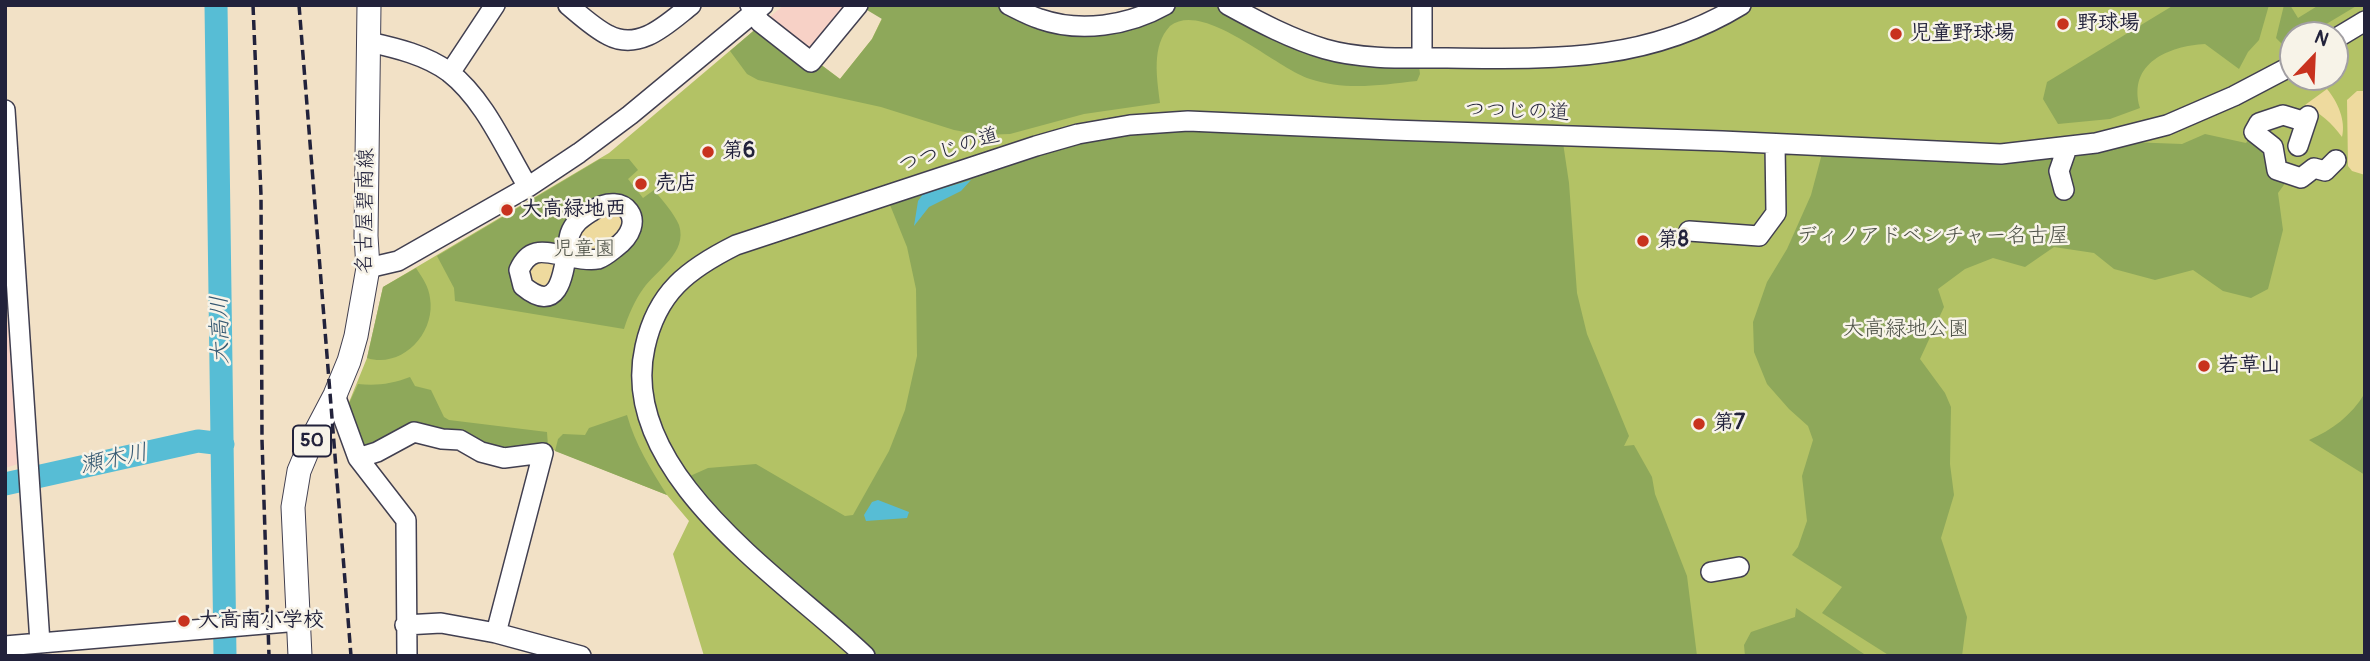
<!DOCTYPE html>
<html>
<head>
<meta charset="utf-8">
<style>
  body { margin:0 }
  #map { position:relative; width:2370px; height:661px; overflow:hidden; background:#f2e1c6; font-family:Pangolin,sans-serif }
  canvas { display:block }
  .frame { position:absolute; inset:0; border:7px solid #22223b; pointer-events:none }
  .north { position:absolute; left:2279px; top:21px; width:70px; height:70px; box-sizing:border-box; background:#f7f3e8; border:2px solid #a29fa3; border-radius:50%; rotate:23deg; font-size:19px; font-weight:700; line-height:28px; text-align:center; color:#22223b }
  .north::after { content:''; display:block; margin:auto; width:24px; height:32px; background:#c8321e; clip-path:polygon(50% 0,100% 100%,50% 72%,0 100%) }
</style>
</head>
<body>
<div id="map">
<canvas width="2370" height="661"></canvas>
<div class="frame"></div>
<div class="north">N</div>
</div>
<script>
const ctx = document.querySelector('canvas').getContext('2d');
ctx.lineJoin = 'round';
function fill(path, color) {
  ctx.fillStyle = color;
  ctx.fill(path, 'evenodd');
}
function trace(path, color, width, dash) {
  ctx.strokeStyle = color;
  ctx.lineWidth = width;
  ctx.lineCap = dash ? 'butt' : 'round';
  ctx.setLineDash(dash || []);
  ctx.stroke(path);
}
function write(font, color, halo, rows, align = 'center') {
  ctx.font = font + ' Pangolin,"Klee One",sans-serif';
  ctx.lineWidth = 5;
  ctx.setLineDash([]);
  ctx.textBaseline = 'middle';
  ctx.strokeStyle = halo;
  ctx.fillStyle = color;
  for (const [text, x, y, turn = 0] of rows) {
    ctx.save();
    ctx.translate(x, y);
    ctx.rotate((+turn || 0) * Math.PI / 180);
    ctx.textAlign = isNaN(turn) ? turn : align;
    if (halo) ctx.strokeText(text, 0, 0);
    ctx.fillText(text, 0, 0);
    ctx.restore();
  }
}
fill(new Path2D(`
  M 784,5 L 855,5 L 814,54 L 766,20 Z
  M 5,288 L 18,464 L 5,468 Z`), '#f7d1c6');
fill(new Path2D(`
  M 997,5 L 1048,26 L 1174,5 L 1324,53 L 1567,62 L 1732,16 L 1751,5 L 2365,5 L 2365,656 L 704,656 L 673,554 L 689,521 L 667,495 L 536,443 L 508,454 L 345,412 L 367,358 L 383,287 L 609,153 L 758,27 L 816,61 L 840,79 L 872,39 L 882,18 ZM 2293,35 L 2335,35 L 2335,77 L 2293,77 Z`), '#b3c265');
fill(new Path2D(`
  M 864,5 L 997,5 L 1048,26 L 1174,5 L 1219,5 L 1237,15 L 1419,66 L 1420,74 L 1417,81 C 1380,85 1346,91 1310,79 C 1275,68 1204,0 1170,26 C 1151,46 1157,78 1160,103 L 1084,114 L 1010,134 L 982,135 L 954,130 L 881,107 L 758,80 L 747,74 L 730,51 L 758,27 L 816,61 L 840,79 L 872,39 L 882,19 L 862,7 Z
  M 2174,5 L 2269,5 L 2259,40 L 2248,52 L 2239,69 L 2205,44 C 2169,46 2127,63 2140,108 L 2110,119 L 2058,124 L 2043,99 L 2047,82 Z
  M 2284,5 L 2290,5 L 2298,18 L 2319,5 L 2358,5 L 2308,35 L 2293,35 L 2293,43 L 2285,47 L 2276,38 Z
  M 1130,125 L 1562,136 L 1569,183 L 1577,293 L 1587,334 L 1629,436 L 1624,446 L 1634,445 L 1652,477 L 1655,494 L 1687,576 L 1697,656 L 865,656 L 681,480 L 708,468 L 756,464 L 845,516 L 853,515 L 889,451 L 905,410 L 917,356 L 916,289 L 907,247 L 886,195 Z
  M 2254,132 L 2286,182 L 2278,193 L 2283,230 L 2268,289 L 2251,298 L 2223,291 L 2193,270 L 2155,280 L 2114,269 L 2094,253 L 2054,247 L 2025,267 L 1993,258 L 1965,269 L 1938,289 L 1944,307 L 1920,359 L 1945,393 L 1951,407 L 1950,464 L 1954,495 L 1941,538 L 1967,617 L 1962,656 L 1890,656 L 1822,613 L 1842,587 L 1792,555 L 1798,547 L 1807,521 L 1802,476 L 1813,440 L 1808,426 L 1789,409 L 1767,384 L 1754,352 L 1753,322 L 1767,282 L 1787,249 L 1811,195 L 1824,146 L 2001,154 L 2129,142 L 2182,144 L 2205,134 L 2246,143 Z
  M 600,159 L 629,159 L 638,170 L 628,179 L 643,198 L 654,190 C 662,200 674,213 679,225 C 688,253 656,270 643,289 C 635,300 628,316 624,329 L 455,301 L 454,288 L 437,256 Z
  M 416,268 C 422,277 429,287 430,298 C 436,333 402,369 367,358 L 383,287 Z
  M 410,377 L 415,386 L 431,390 L 444,417 L 449,420 L 547,432 L 548,446 L 536,443 L 508,454 L 442,434 L 362,453 L 345,412 L 358,384 C 376,386 392,384 410,377 Z
  M 2365,393 L 2365,475 L 2309,440 C 2332,430 2351,416 2365,393 Z
  M 627,415 C 635,444 651,470 667,495 L 555,451 L 558,439 L 563,434 L 585,435 L 589,428 Z
  M 1796,608 L 1867,656 L 1745,656 L 1744,645 L 1751,632 L 1795,617 Z`), '#8ea85a');
fill(new Path2D(`
  M 2327,89 C 2338,102 2346,121 2342,137 C 2332,123 2320,113 2305,105 Z
  M 2357,91 L 2365,91 L 2365,175 L 2352,171 L 2348,166 L 2347,100 Z
  M 602,207 L 624,211 L 627,235 L 584,257 L 571,243 Z
  M 559,258 L 558,284 L 532,290 L 526,263 Z`), '#eeda9e');
fill(new Path2D(`
  M 971,180 L 961,191 L 929,207 L 914,226 L 918,201 L 923,194 Z
  M 878,500 L 909,512 L 907,518 L 866,521 L 864,515 L 872,502 Z`), '#57bdd5');
trace(new Path2D(`
  M 216,5 L 225,656
  M 5,484 L 198,441 L 223,444`), '#57bdd5', 23);
const minor = new Path2D(`
  M 568,5 C 580,15 594,28 608,35 C 640,52 668,23 691,5
  M 750,5 L 760,22 L 811,62 L 858,5
  M 1009,5 C 1019,10 1030,16 1040,19 C 1080,33 1128,26 1165,5
  M 1228,5 C 1259,22 1291,39 1325,49 C 1363,60 1407,58 1447,58 C 1553,59 1646,63 1741,5
  M 1422,5 L 1422,58
  M 2335,39 L 2365,21
  M 369,42 C 396,48 426,55 449,72 C 485,100 505,149 528,187
  M 450,73 L 495,5
  M 5,110 L 40,643
  M 2306,122 L 2283,115 L 2259,123 L 2254,132 L 2273,147 L 2277,170 L 2301,178 L 2314,168 L 2325,171 L 2336,160
  M 2298,146 L 2308,116
  M 2064,190 L 2059,171 L 2067,148
  M 1689,231 L 1759,236 L 1776,213 L 1775,144
  M 566,256 C 544,252 530,246 519,270 L 523,286 C 566,322 564,255 570,234 C 574,222 583,217 592,211 C 624,189 651,222 615,248 C 610,252 604,257 598,259 C 587,261 576,258 566,256
  M 368,268 L 398,261 L 528,187 L 579,153 L 630,115 L 763,5
  M 335,395 L 358,458 L 406,520 L 407,656
  M 358,458 L 377,452 L 414,432 L 442,439 L 460,440 L 481,452 L 504,458 L 543,453 L 496,633 L 441,623 L 405,625
  M 1711,572 L 1739,567
  M 496,633 L 581,656
  M 5,646 L 299,621
  M 865,656 C 787,581 616,474 645,347 C 657,292 688,269 736,245 L 1036,146 L 1078,134 L 1130,125 L 1188,121 L 1392,130 L 1722,141 L 2001,154 L 2096,143 L 2167,125 L 2234,96 L 2293,65`);
const major = new Path2D(`
  M 300,656 L 293,507 L 299,471 L 314,435 L 335,395 L 349,361 L 356,336 L 368,268 L 366,236 L 369,5`);
trace(minor, '#413f50', 22);
trace(major, '#413f50', 25);
trace(minor, '#fff', 19);
trace(major, '#fff', 23);
trace(new Path2D(`
  M 253,5 L 261,195 L 262,440 L 269,656
  M 299,5 L 351,656`), '#22223b', 3.5, [10, 5]);
for (const [x, y, r, color] of [
  [2063,24,7,"#c8321e"],
  [1896,34,7,"#c8321e"],
  [708,152,7,"#c8321e"],
  [641,184,7,"#c8321e"],
  [507,210,7,"#c8321e"],
  [1643,241,7,"#c8321e"],
  [2204,366,7,"#c8321e"],
  [1699,424,7,"#c8321e"],
  [184,621,7,"#c8321e"]
]) {
  const dot = new Path2D();
  dot.arc(x, y, r, 0, 2 * Math.PI);
  ctx.fillStyle = color;
  ctx.fill(dot);
  trace(dot, '#f7f3e8', 2.5);
}
for (const [x, y, w] of [
  [312,441,38]
]) {
  const box = new Path2D();
  box.roundRect(x - w / 2, y - 15.5, w, 31, 5);
  ctx.fillStyle = '#f7f3e8';
  ctx.fill(box);
  trace(box, '#22223b', 2);
}
write('bold 19px', '#22223b', null, [
  ["50",312,441]
]);
write('bold 21px', '#22223b', '#f7f3e8', [
  ["野球場",2077,24],
  ["児童野球場",1910,34],
  ["第6",722,152],
  ["売店",655,184],
  ["大高緑地西",521,210],
  ["第8",1657,241],
  ["若草山",2218,366],
  ["第7",1713,424],
  ["大高南小学校",198,621]
], 'left');
write('21px', '#22223b', '#f7f3e8', [
  ["つつじの道",1517,112,2],
  ["つつじの道",949,151,-18],
  ["名古屋碧南線",366,211,-89]
]);
write('21px', '#4e5248', '#f7f3e8', [
  ["ディノアドベンチャー名古屋",1933,237],
  ["児童園",584,250],
  ["大高緑地公園",1906,330]
]);
write('italic 23px', '#355871', '#f7f3e8', [
  ["大高川",221,330,-91],
  ["瀬木川",114,460,-12]
]);
</script>
</body>
</html>
